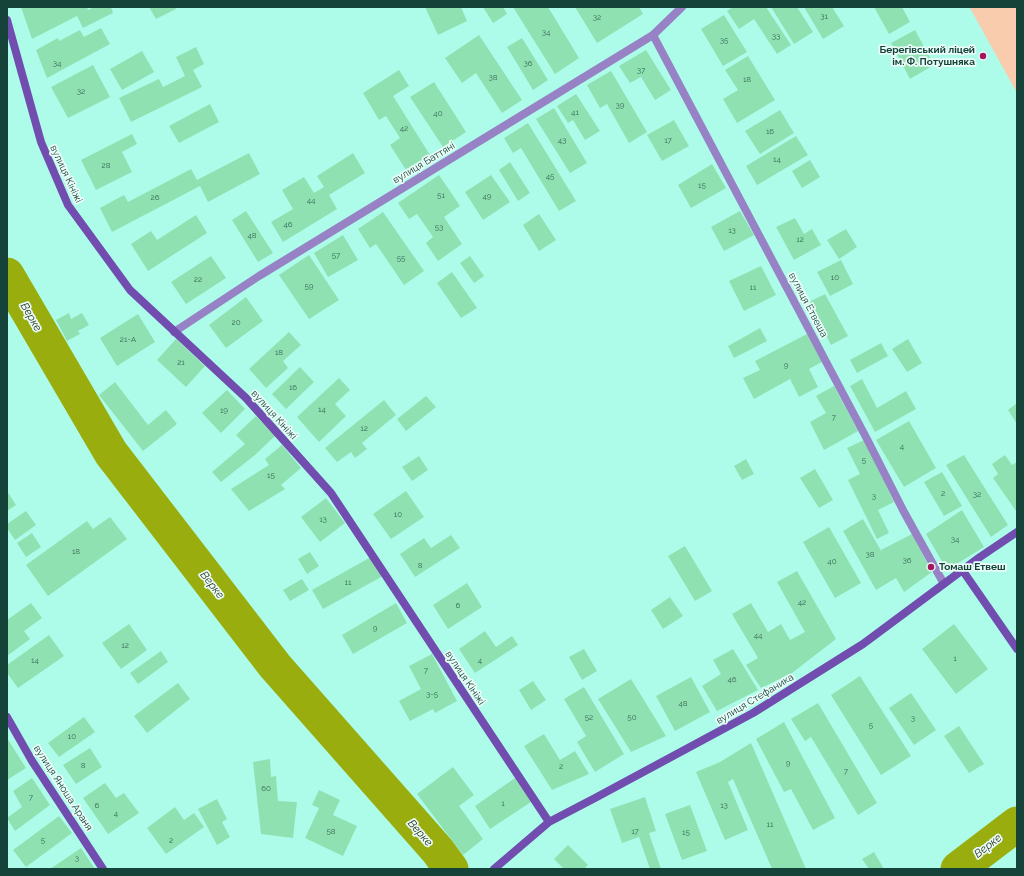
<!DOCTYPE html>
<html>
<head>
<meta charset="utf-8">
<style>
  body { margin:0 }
  #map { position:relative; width:1024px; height:876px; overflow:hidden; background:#adfcea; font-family:Raleway,sans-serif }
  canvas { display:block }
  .frame { position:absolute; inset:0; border:8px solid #154239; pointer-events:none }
</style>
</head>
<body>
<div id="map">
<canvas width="1024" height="876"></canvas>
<div class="frame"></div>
</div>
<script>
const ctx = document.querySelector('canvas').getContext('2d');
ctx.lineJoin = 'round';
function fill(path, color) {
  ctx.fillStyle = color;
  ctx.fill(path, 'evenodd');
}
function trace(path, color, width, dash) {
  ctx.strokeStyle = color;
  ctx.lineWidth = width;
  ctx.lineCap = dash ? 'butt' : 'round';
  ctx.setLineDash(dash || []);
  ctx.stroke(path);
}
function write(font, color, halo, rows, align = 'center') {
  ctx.font = font + ' Raleway,sans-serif';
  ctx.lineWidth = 3.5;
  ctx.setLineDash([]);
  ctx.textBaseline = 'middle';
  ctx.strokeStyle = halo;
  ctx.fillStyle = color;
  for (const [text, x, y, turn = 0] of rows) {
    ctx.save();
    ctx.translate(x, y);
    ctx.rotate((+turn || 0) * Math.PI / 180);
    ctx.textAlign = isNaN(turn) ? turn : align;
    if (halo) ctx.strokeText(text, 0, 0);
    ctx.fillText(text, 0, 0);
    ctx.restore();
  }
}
fill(new Path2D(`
  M 972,7 L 1017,7 L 1017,93 L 970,8 Z`), '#f8ccac');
trace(new Path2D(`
  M 7,275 L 111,453 L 275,666 L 438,851 L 451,869
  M 958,869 L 1017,824`), '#99ae0e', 35);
fill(new Path2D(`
  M 21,7 L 87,7 L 88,10 L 94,7 L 111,7 L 113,13 L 83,28 L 77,16 L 32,39 Z
  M 149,7 L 175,7 L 176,9 L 156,19 Z
  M 425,7 L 461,7 L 467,21 L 438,35 Z
  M 483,7 L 503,7 L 507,14 L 493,23 Z
  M 513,7 L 548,7 L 579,58 L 555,74 Z
  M 575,7 L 639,7 L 643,14 L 597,43 Z
  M 733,7 L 766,7 L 791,45 L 777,54 L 754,19 L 739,29 L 727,11 Z
  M 771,7 L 797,7 L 813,32 L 794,44 Z
  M 804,7 L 832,7 L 844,26 L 823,39 Z
  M 874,7 L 902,7 L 910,22 L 889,34 Z
  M 724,15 L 747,52 L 723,66 L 701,29 Z
  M 101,28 L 110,44 L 47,78 L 36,50 L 58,38 L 59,41 L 80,30 L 84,37 Z
  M 915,30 L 934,65 L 910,79 L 891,43 Z
  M 479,35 L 522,100 L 502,113 L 476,73 L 462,83 L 445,58 Z
  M 522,38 L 548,80 L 533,90 L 507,47 Z
  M 196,47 L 204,64 L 193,70 L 202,87 L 131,122 L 119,98 L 159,79 L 163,87 L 185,76 L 176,57 Z
  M 646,50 L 671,90 L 655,100 L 641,77 L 630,83 L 619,66 Z
  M 142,51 L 154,72 L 122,90 L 110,69 Z
  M 748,56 L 775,100 L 737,123 L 723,99 L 738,90 L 725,70 Z
  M 93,65 L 110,97 L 68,118 L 51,87 Z
  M 399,70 L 409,86 L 393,96 L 430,155 L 406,170 L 390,145 L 400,138 L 386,116 L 379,120 L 363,93 Z
  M 611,71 L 647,132 L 629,143 L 607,104 L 600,108 L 587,85 Z
  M 434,82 L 466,132 L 443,147 L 410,97 Z
  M 576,94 L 600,131 L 585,140 L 573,120 L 568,123 L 557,106 Z
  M 210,104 L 219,122 L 179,143 L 169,126 Z
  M 554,108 L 587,163 L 570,173 L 536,119 Z
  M 780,110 L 794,133 L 760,154 L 745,131 Z
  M 674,120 L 689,146 L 662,161 L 647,135 Z
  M 528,123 L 576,201 L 559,211 L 521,148 L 513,153 L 504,138 Z
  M 132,134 L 137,144 L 122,152 L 132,172 L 96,190 L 81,160 Z
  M 796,136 L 808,155 L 757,185 L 746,166 Z
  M 249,153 L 260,174 L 208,202 L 200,186 L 112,232 L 100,208 L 124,195 L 128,202 L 191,169 L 197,180 Z
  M 353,153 L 365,173 L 329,195 L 337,209 L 283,242 L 271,222 L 293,209 L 282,190 L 304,177 L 314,193 L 324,187 L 317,176 Z
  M 810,160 L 820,177 L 802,188 L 792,171 Z
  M 510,162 L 530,193 L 518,201 L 499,170 Z
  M 712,164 L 726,188 L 691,208 L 678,185 Z
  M 439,175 L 460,206 L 444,217 L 462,244 L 438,261 L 426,243 L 433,237 L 417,214 L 409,219 L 398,203 Z
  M 491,175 L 510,202 L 483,220 L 465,192 Z
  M 246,211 L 273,253 L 258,262 L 232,220 Z
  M 740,211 L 754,235 L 724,251 L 711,227 Z
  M 383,212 L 424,271 L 404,285 L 376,244 L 370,248 L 358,229 Z
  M 539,214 L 556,240 L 539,251 L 523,225 Z
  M 196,215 L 207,233 L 148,271 L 131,244 L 151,231 L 157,240 Z
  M 795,218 L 804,234 L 812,229 L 821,245 L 794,260 L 776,227 Z
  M 846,229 L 857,247 L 839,259 L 827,240 Z
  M 343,235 L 358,260 L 328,277 L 314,253 Z
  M 309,255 L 339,300 L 309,319 L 279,275 Z
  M 211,256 L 226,278 L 186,304 L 171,282 Z
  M 470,256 L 484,276 L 474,283 L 460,263 Z
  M 841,260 L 853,284 L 830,296 L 817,272 Z
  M 761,266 L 776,295 L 744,311 L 729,281 Z
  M 452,272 L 477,308 L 461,318 L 437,283 Z
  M 825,294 L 848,336 L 831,345 L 809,302 Z
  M 246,297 L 263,321 L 226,348 L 209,325 Z
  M 69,313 L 71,319 L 82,313 L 89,325 L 78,331 L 80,334 L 67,341 L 56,320 Z
  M 138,314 L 155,342 L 117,366 L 100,338 Z
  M 760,328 L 767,341 L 734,358 L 728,346 Z
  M 289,332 L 301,345 L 283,361 L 288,368 L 266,388 L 249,369 Z
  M 807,334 L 822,362 L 809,369 L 818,387 L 799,397 L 790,379 L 754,399 L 743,378 L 760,370 L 755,361 Z
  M 176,339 L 205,366 L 186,387 L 157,360 Z
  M 908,339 L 922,363 L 907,372 L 892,349 Z
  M 881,343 L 888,356 L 857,373 L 850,360 Z
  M 300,367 L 314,382 L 286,409 L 272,394 Z
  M 339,378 L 350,390 L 335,404 L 346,416 L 319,442 L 297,417 Z
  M 862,379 L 877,408 L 906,391 L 916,409 L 875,432 L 850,386 Z
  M 115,382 L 148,425 L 166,410 L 177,424 L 143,451 L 99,395 Z
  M 834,386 L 858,431 L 824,450 L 810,422 L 826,413 L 816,396 Z
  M 227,390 L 245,409 L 221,433 L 202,413 Z
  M 426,396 L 436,407 L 406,431 L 397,419 Z
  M 384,400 L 396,415 L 362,443 L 367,449 L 355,458 L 351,452 L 337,462 L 325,448 Z
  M 1017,403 L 1017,424 L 1008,410 Z
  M 256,416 L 275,436 L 255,455 L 221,482 L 212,472 L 245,444 L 236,435 Z
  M 909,421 L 936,468 L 904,487 L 876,440 Z
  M 864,440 L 894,502 L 878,510 L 889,533 L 877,539 L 848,480 L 860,474 L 847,448 Z
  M 282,445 L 301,468 L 281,485 L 285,489 L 249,511 L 231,489 L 269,465 L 265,459 Z
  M 964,455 L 1008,525 L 991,537 L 946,465 Z
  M 1005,455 L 1012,465 L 1017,462 L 1017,511 L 1016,511 L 993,478 L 998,474 L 992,464 Z
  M 419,456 L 428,470 L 412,481 L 402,467 Z
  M 746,459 L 754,474 L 742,480 L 734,466 Z
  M 815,469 L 833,500 L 819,508 L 800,478 Z
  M 942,472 L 962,506 L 944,516 L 924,482 Z
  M 7,491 L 16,505 L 7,511 Z
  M 406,491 L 424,517 L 391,539 L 373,514 Z
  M 326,498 L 345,523 L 320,542 L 301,517 Z
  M 962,510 L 984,547 L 947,570 L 926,534 Z
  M 26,511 L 36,525 L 15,540 L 7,528 L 7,524 Z
  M 110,517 L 127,539 L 48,596 L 26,565 L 87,521 L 93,529 Z
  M 863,519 L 884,556 L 881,550 L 912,534 L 932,572 L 904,592 L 896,578 L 876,590 L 843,531 Z
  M 829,527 L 861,583 L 835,598 L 803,542 Z
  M 32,533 L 41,547 L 26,557 L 17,543 Z
  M 451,535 L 460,548 L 415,577 L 400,554 L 424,538 L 431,548 Z
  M 685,546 L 712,591 L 695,601 L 668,556 Z
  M 310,552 L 319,566 L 307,574 L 298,559 Z
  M 371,557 L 383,576 L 323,609 L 312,590 Z
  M 797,571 L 836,639 L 792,673 L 761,688 L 746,665 L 758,658 L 732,614 L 751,603 L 768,632 L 781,624 L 790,640 L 805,632 L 777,582 Z
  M 302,579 L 309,590 L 290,601 L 283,590 Z
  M 467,583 L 482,607 L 448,629 L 433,605 Z
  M 670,597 L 683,616 L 663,629 L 651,610 Z
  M 31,603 L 42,618 L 24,631 L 30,639 L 7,656 L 7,620 Z
  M 396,603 L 407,623 L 353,654 L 342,635 Z
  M 129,624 L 147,650 L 121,669 L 102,643 Z
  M 954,624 L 988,669 L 956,694 L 922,649 Z
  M 485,631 L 496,647 L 512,636 L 518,645 L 475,673 L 459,649 Z
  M 49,635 L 64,656 L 18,688 L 7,673 L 7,665 Z
  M 584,649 L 597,671 L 582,680 L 569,657 Z
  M 733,649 L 758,690 L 717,711 L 702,686 L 721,674 L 713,660 Z
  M 161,651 L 168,662 L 138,684 L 130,673 Z
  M 432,654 L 457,701 L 435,713 L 433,709 L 410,721 L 399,701 L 421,689 L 409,666 Z
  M 860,676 L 911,756 L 881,775 L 831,695 Z
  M 691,677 L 710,712 L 675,731 L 656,696 Z
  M 631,679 L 666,736 L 631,752 L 598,699 Z
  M 533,681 L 546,700 L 531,710 L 519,690 Z
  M 178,683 L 190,699 L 147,733 L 134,716 Z
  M 584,687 L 624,754 L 595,772 L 577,742 L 586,736 L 564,699 Z
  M 911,693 L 936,730 L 914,745 L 889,708 Z
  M 818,703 L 877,803 L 858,815 L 811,737 L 805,741 L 791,719 Z
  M 84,717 L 95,732 L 59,757 L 48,743 Z
  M 784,722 L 835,818 L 813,830 L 791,789 L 784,792 L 756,739 Z
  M 959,726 L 984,764 L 969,773 L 944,736 Z
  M 544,734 L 560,760 L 575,751 L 589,774 L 552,790 L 524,746 Z
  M 7,738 L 26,768 L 7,780 Z
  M 751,743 L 806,869 L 772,869 L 733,779 L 728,782 L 748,830 L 725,840 L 696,772 L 720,762 Z
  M 90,748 L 102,767 L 76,784 L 63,765 Z
  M 270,759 L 271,777 L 276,776 L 278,801 L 297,802 L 293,838 L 261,834 L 253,762 Z
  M 453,767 L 474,795 L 459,806 L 483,839 L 463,855 L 417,794 Z
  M 32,778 L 50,805 L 15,831 L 7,818 L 22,807 L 13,791 Z
  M 515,778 L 531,802 L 490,829 L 475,806 Z
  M 105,783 L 116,798 L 124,793 L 139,813 L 108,834 L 83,798 Z
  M 319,790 L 340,800 L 333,815 L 357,826 L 343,856 L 305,838 L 319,808 L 312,805 Z
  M 645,797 L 656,831 L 649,833 L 661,869 L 650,869 L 639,837 L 622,843 L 610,809 Z
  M 217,799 L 227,819 L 222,822 L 230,837 L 217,845 L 198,809 Z
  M 690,805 L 707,851 L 682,860 L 665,814 Z
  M 175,807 L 184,820 L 194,813 L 204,827 L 166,854 L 147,828 Z
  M 59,816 L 72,833 L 26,867 L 13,850 Z
  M 568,845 L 588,865 L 584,869 L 564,869 L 554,859 Z
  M 81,848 L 95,869 L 50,869 Z
  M 874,852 L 884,869 L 869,869 L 862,859 Z`), '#90e1b2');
trace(new Path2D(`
  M 653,35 L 868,441 L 904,512 L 944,584
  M 174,332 L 259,276 L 653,35 L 682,7`), '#9782c5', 8);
trace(new Path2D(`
  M 7,20 L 41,142 L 68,205 L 130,290 L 246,398 L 331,493 L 549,822
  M 963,571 L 1017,649
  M 7,717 L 32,761 L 103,869
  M 494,869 L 549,822 L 595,798 L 753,713 L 863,644 L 980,557 L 1017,532`), '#714daf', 8);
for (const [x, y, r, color] of [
  [983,56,4,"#a4175c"],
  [931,567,4,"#a4175c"]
]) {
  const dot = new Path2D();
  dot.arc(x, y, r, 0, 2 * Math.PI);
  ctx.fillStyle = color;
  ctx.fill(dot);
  trace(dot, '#e9fcf7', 1.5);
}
write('8px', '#346a57', null, [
  ["31",824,17],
  ["32",597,18],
  ["34",546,33],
  ["33",776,37],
  ["35",724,41],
  ["34",57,64],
  ["36",528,64],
  ["37",641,71],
  ["38",493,78],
  ["18",747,80],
  ["32",81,92],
  ["39",620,106],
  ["41",575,113],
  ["40",438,114],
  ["42",404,129],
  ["16",770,132],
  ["43",562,141],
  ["17",668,141],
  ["14",777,160],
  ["28",106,166],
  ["45",550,177],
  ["15",702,186],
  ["51",441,196],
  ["49",487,197],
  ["26",155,198],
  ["44",311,201],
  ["46",288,225],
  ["53",439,228],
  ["13",732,231],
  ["48",252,236],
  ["12",800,240],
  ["57",336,256],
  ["55",401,259],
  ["10",835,278],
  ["22",198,280],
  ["59",309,287],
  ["11",753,288],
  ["20",236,323],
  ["21-А",128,340],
  ["18",279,353],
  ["21",181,363],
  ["9",786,366],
  ["16",293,388],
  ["14",322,410],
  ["19",224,411],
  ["7",834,418],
  ["12",364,429],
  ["4",902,447],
  ["5",864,461],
  ["15",271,476],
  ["2",943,494],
  ["32",977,495],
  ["3",874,497],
  ["10",398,515],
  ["13",323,520],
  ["34",955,540],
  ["18",76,552],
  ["38",870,555],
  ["36",907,561],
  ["40",832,562],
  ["8",420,566],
  ["11",348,583],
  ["42",802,603],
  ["6",458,606],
  ["9",375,629],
  ["44",758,636],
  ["12",125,646],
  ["1",955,659],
  ["14",35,661],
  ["4",480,661],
  ["7",426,671],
  ["46",732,680],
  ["3-5",432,695],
  ["48",683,704],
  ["52",589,718],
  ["50",632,718],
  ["3",913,719],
  ["5",871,726],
  ["10",72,737],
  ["9",788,764],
  ["8",83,766],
  ["2",561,767],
  ["7",846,772],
  ["60",266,789],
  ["7",31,798],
  ["1",503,804],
  ["6",97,806],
  ["13",724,806],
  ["4",116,814],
  ["11",770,825],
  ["58",331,832],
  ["17",635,832],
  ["15",686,833],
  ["5",43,841],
  ["2",171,841],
  ["3",77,859]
]);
write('bold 10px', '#154239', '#e9fcf7', [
  ["Берегівський ліцей",975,50],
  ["ім. Ф. Потушняка",975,62],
  ["Томаш Етвеш",939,567,"left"]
], 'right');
write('10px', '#154239', '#e9fcf7', [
  ["вулиця Баттяні",424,163,-31],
  ["вулиця Кініжі",66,174,65],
  ["вулиця Етвеша",808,305,62],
  ["вулиця Кініжі",274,415,48],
  ["вулиця Кініжі",465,678,56],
  ["вулиця Стефаника",755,699,-31],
  ["вулиця Яноша Араня",63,788,57]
]);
write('italic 11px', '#292e17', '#e9fcf7', [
  ["Верке",31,317,60],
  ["Верке",212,585,52],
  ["Верке",420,833,49],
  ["Верке",988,846,-38]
]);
</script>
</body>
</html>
